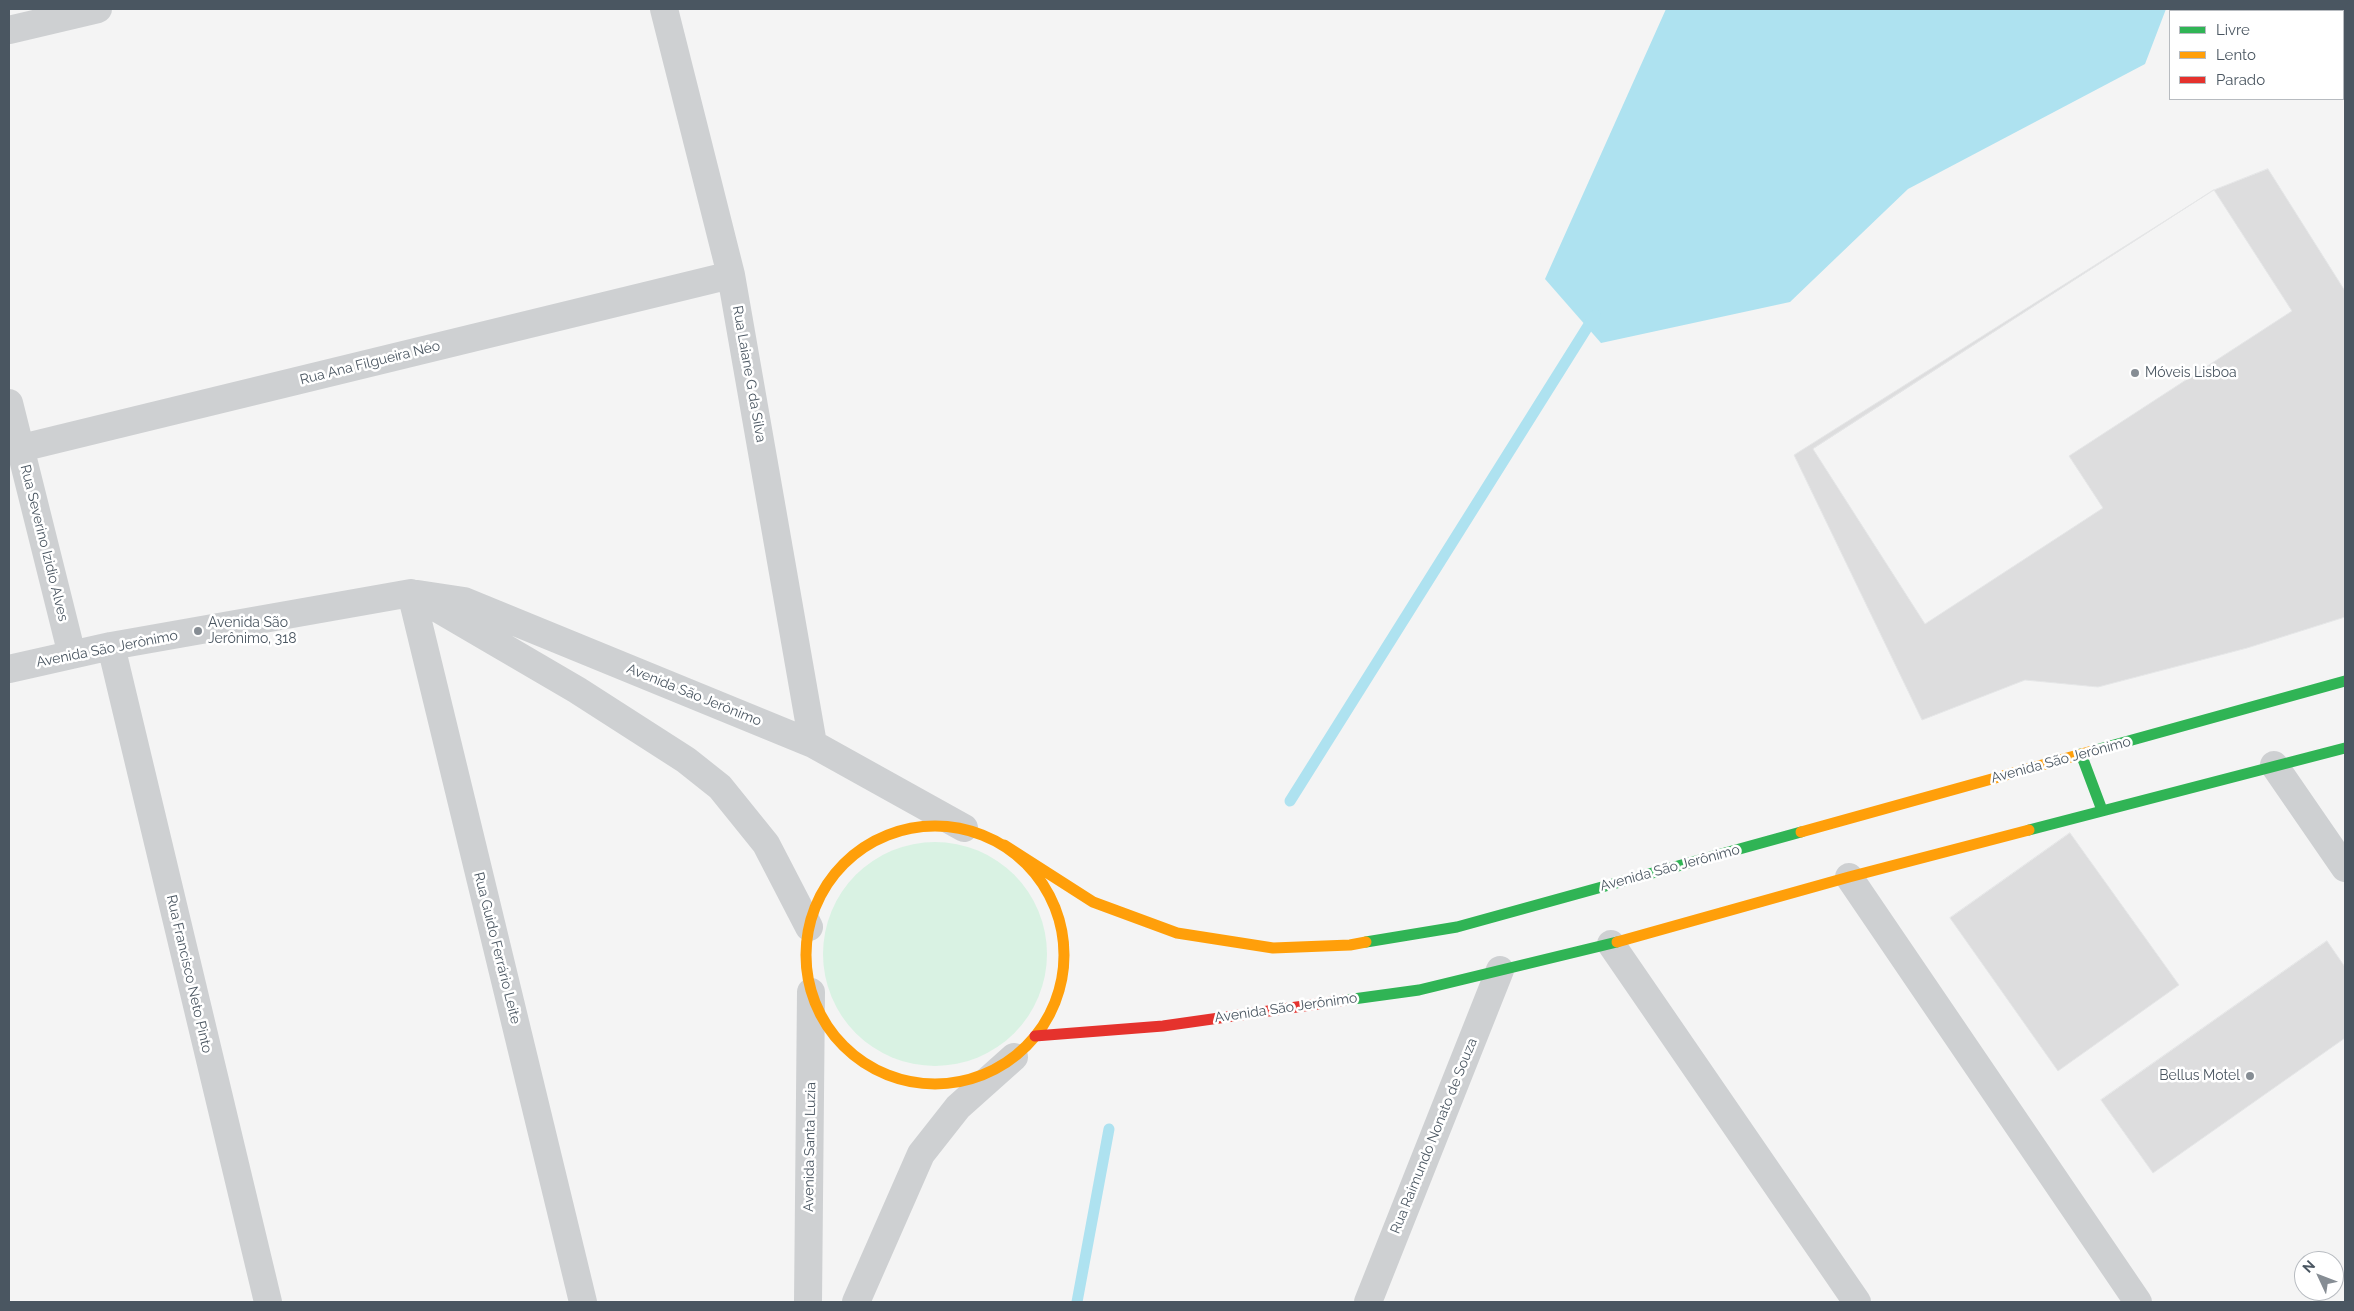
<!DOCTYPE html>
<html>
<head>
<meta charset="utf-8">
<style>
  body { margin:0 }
  #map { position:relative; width:2354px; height:1311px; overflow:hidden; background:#f4f4f4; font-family:Raleway,sans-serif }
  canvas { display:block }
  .frame { position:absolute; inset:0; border:10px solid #4a5661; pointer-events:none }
  .legend { position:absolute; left:2169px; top:10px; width:175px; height:90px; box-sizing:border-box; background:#fff; border:1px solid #b7bbc0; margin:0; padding:6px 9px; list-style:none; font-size:15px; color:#4a5661 }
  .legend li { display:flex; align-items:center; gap:10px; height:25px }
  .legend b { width:25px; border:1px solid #b7bbc0 }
  .north { position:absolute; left:2294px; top:1251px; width:50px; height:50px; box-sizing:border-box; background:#fff; border:1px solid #b7bbc0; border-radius:50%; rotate:313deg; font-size:14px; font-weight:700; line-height:20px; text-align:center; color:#4a5661 }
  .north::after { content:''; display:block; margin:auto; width:18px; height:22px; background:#868d94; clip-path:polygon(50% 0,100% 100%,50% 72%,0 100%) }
</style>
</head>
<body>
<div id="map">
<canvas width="2354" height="1311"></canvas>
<div class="frame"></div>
<ul class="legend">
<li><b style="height:6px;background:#30b455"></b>Livre</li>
<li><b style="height:6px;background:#ff9f0a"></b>Lento</li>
<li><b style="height:6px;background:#e5322d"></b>Parado</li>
</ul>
<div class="north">N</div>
</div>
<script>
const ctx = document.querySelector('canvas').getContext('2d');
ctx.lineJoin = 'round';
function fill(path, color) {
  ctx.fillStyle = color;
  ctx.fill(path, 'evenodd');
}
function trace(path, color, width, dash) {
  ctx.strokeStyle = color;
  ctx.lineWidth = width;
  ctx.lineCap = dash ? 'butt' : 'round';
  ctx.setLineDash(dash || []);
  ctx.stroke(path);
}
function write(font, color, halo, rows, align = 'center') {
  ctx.font = font + ' Raleway,sans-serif';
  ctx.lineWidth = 5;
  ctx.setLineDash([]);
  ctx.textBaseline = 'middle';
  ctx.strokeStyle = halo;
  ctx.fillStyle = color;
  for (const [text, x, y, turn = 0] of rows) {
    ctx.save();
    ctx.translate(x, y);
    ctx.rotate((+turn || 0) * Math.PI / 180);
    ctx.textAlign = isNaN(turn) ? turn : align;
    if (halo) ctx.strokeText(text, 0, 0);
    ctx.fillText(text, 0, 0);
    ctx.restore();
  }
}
fill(new Path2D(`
  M823 954a112 112 0 1 1 224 0a112 112 0 1 1-224 0Z`), '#d9f2e3');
fill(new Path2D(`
  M 1666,9 L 2166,9 L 2145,64 L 1908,189 L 1790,302 L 1601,343 L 1545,279 Z`), '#aee2f0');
trace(new Path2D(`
  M 1290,801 L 1595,315
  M 1077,1302 L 1109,1129`), '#aee2f0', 11);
const building = new Path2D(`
  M 2268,169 L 2345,291 L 2345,617 L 2247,648 L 2098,687 L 2025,680 L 1922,720 L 1794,455 L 2214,190 Z
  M 2214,190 L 2292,311 L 2069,456 L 2103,508 L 1925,624 L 1813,449 Z
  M 2070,833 L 2179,985 L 2058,1071 L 1950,918 Z
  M 2327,941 L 2345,967 L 2345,1038 L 2153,1173 L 2101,1100 Z`);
fill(building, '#ddddde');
trace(building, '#e5e6e7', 1);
trace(new Path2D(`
  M 664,9 L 731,275 L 813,744
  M 9,30 L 98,9
  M 9,403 L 72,655
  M 9,451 L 731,275
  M 411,593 L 583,1302
  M 423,600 L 577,690 L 686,760 L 720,787 L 766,844 L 809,927
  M 111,646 L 268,1302
  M 9,669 L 111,646 L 411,593 L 464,601 L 813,744 L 964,828
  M 2274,765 L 2345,868
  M 1849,877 L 2138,1302
  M 1611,944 L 1857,1302
  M 808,1302 L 811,992
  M 856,1302 L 921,1154 L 958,1107 L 1014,1057
  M 1368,1302 L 1500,970`), '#ced0d2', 28);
trace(new Path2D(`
  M 2096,750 L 2345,681
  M 2081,754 L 2102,810
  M 2029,830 L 2345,748
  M 1366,942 L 1457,927 L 1801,832
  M 1346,1000 L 1419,990 L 1617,942`), '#30b455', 11);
trace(new Path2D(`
  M 2343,12 L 2345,16
  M806 955a129 129 0 1 1 258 0a129 129 0 1 1-258 0Z
  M 1801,832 L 2096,750
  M 1004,845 L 1093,902 L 1177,933 L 1273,948 L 1350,945 L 1366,942
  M 1617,942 L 1849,877 L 2029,830`), '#ff9f0a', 11);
trace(new Path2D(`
  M 1035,1036 L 1163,1026 L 1346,1000`), '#e5322d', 11);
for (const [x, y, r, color] of [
  [2135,373,5,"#868d94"],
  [198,631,5,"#868d94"],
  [2250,1076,5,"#868d94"]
]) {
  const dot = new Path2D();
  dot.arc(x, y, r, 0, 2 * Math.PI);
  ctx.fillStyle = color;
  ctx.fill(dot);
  trace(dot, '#fff', 2);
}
write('14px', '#4a5661', '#fff', [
  ["Rua Ana Filgueira Néo",370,363,-14],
  ["Rua Laiane G da Silva",749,374,80],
  ["Rua Severino Izidio Alves",44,543,76],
  ["Avenida São Jerônimo",107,649,-11],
  ["Avenida São Jerônimo",694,695,22],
  ["Avenida São Jerônimo",2061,760,-15],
  ["Avenida São Jerônimo",1670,868,-15],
  ["Rua Guido Ferrário Leite",497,948,76],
  ["Rua Francisco Neto Pinto",189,974,77],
  ["Avenida São Jerônimo",1286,1008,-8],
  ["Rua Raimundo Nonato de Souza",1434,1136,-68],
  ["Avenida Santa Luzia",810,1147,-89]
]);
write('14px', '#4a5661', '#fff', [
  ["Móveis Lisboa",2145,373],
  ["Avenida São",208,623],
  ["Jerônimo, 318",208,639],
  ["Bellus Motel",2240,1076,"right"]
], 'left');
</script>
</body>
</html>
